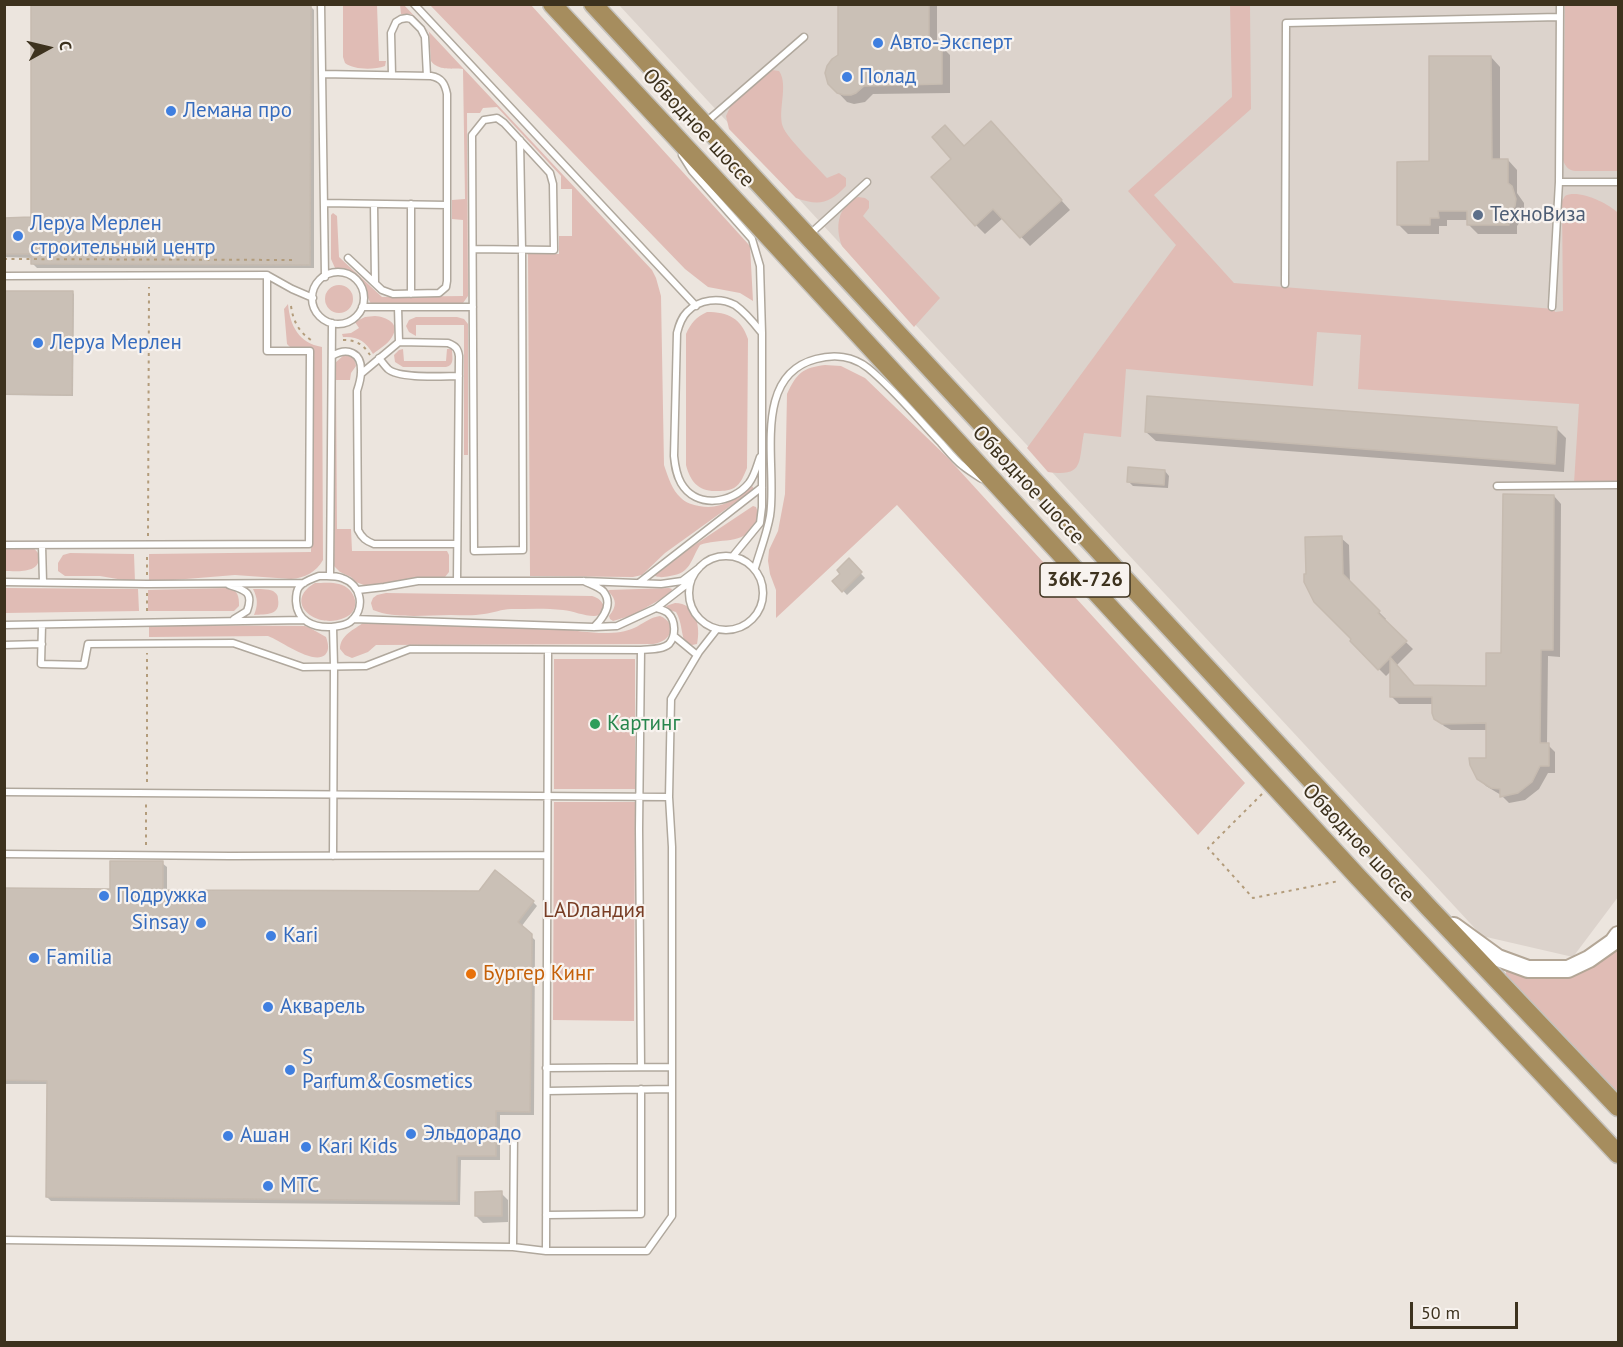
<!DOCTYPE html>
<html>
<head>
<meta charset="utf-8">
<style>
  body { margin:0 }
  #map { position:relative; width:1623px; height:1347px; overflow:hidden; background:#ece5de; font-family:"PT Sans",sans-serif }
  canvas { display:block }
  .frame { position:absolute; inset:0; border:6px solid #3d321e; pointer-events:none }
  .north { position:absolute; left:18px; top:18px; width:60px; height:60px; -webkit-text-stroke:4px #f8f3ef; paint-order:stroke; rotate:82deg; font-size:16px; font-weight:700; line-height:24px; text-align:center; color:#3d321e }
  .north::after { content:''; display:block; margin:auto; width:21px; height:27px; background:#3d321e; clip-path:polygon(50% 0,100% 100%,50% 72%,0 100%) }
  .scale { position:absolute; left:1410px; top:1302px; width:108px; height:27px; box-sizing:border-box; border:3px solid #3d321e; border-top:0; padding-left:8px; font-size:18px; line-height:21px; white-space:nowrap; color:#3d321e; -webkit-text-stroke:4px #f8f3ef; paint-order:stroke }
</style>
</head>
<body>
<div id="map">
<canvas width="1623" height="1347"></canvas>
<div class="frame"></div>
<div class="north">С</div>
<div class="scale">50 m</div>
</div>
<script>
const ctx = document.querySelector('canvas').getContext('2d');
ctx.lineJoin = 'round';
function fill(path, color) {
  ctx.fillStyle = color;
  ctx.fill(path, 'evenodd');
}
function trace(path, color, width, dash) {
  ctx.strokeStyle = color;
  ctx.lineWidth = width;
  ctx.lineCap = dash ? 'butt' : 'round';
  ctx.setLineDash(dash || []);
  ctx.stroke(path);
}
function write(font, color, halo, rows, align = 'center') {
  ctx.font = font + ' "PT Sans",sans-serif';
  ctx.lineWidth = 4.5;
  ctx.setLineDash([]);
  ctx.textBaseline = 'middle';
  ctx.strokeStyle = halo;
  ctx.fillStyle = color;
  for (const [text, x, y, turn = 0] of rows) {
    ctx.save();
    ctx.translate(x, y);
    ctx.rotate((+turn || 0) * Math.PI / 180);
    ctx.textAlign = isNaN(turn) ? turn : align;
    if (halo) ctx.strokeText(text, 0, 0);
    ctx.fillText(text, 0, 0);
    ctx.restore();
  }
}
fill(new Path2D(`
  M 619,5 L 1618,5 L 1618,897 L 1573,957 L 1482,936 Z`), '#dcd3cc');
fill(new Path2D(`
  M 343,5 L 377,5 L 379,61 L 386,61 L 385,66 C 374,70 354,70 345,63 L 343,57 Z
  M 400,5 L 404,5 L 652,270 L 656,278 L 661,296 L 664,465 C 668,477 672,490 681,498 C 686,503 693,505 699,506 C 720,510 735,500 750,487 L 752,486 L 754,489 L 665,553 L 642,575 L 633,577 L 530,576 L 528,254 L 559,254 L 559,236 L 572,236 L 572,189 L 561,189 L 561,176 L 497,107 L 483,108 L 480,113 L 467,113 L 468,296 L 463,303 L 457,304 L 371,304 C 368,299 367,294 365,289 C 359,275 347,274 335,268 L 331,259 L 331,215 L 333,213 L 337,216 L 339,257 L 382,297 L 463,296 L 463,220 L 452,219 L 452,200 L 465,199 L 463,69 C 452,68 438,71 431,61 L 429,32 L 411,14 L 401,14 Z
  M 430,5 L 531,5 L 750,246 L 753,301 L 740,293 L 708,287 L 685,269 Z
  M 1230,5 L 1250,5 L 1251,109 L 1154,195 L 1234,283 L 1554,309 L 1555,312 L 1563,311 L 1562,201 L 1565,196 C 1578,189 1608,203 1618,213 L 1618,482 L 1574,483 L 1579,404 L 1358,389 L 1361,335 L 1317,332 L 1313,386 L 1126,369 L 1121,437 L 1084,433 C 1078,462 1085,477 1048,472 L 1027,448 L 1176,245 L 1128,191 L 1232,97 Z
  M 1565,5 L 1618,5 L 1618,171 L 1575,171 C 1568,170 1565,166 1563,160 Z
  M 772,70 L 779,71 C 789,85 777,111 783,127 C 787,138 818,168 827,178 L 839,173 L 846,178 L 846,186 C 829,204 819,206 796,198 L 729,129 L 726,116 L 731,105 Z
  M 858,197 L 865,198 L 869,201 L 869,208 L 863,216 L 940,298 L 914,327 L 842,246 C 835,228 837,206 858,197 Z
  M325 299a14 14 0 1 1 28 0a14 14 0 1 1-28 0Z
  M 288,304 C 290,326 299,343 322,347 L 323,560 C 316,572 305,578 291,579 L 235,575 L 149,582 L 149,554 L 311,552 L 311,349 L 292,349 L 287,344 L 284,309 Z
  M 707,312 C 728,312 741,318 748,339 L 747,468 C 744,475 741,484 734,488 C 728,491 722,491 715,491 C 698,491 690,481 686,465 L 686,334 C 691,323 696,317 707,312 Z
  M 375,316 C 386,317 401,323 392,337 C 388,344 379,349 373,354 C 366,341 357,336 343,337 L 342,334 L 351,333 L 359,328 L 355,322 L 365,317 Z
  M 416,317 L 457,317 L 464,319 L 468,324 L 468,455 L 464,455 L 464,325 L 416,325 L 416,336 L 409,332 L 406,326 L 409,320 Z
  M 403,349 L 404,361 L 446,361 L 447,349 L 452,349 C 452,357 455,365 446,367 L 403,367 L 395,362 L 394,355 L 399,350 Z
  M 344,355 C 352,355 355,358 356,366 L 351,373 L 350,380 L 336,380 L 337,529 L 351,529 L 352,551 L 447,551 L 449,555 L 449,572 L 445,577 L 416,577 L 369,587 L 356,582 L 351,577 L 340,572 L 334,566 L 335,363 Z
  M 825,365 L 841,366 L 865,378 L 948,458 L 1245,783 L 1198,835 L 897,505 L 776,618 L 776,590 L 770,574 L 768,561 L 769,550 L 778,531 L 785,494 L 787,394 C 797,373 802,368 825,365 Z
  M 753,506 L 756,507 C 759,514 758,518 755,525 C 745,545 718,538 700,545 C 690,561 691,573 670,576 C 664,577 661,578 655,576 L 655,574 L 657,570 Z
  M 30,546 C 35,549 39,552 39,558 C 39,574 15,571 5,571 L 4,547 Z
  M 70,553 L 134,554 L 135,582 L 100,576 L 65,576 L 58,571 L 58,563 L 63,555 Z
  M 315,583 C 322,583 332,582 339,584 C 356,588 363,611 344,618 C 316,630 282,602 315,583 Z
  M 5,588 L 138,589 L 139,611 L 5,613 Z
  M 228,588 C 238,590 239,596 239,606 L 234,611 L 148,611 L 148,590 Z
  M 669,588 L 672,589 L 671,592 L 668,595 L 633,615 L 613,621 L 610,619 L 609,616 C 617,606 617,600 608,591 L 609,590 Z
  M 253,589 C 259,589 268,589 273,591 C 277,594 278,595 278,599 C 281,616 266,614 254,615 C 258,605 258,599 253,589 Z
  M 386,593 L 592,596 C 605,599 610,615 594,616 C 584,616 573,611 563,610 C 546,608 528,609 511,609 C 502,609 493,613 484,614 C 473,616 462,615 451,615 C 428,615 394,619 373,610 L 371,603 L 373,598 L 377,595 Z
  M 675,603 C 696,603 701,627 697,644 L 692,645 L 685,643 C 681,633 682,622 676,612 L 669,610 L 666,606 Z
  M 660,616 C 679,624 671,642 653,644 L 376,645 L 368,652 L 352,658 L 345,655 L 340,649 C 340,635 354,630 364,622 L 561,628 C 581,632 615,637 634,628 C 643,624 650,617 660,616 Z
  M 149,625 L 305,626 L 310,628 L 326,637 C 328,643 330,650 325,655 C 313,665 281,641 268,636 L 149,637 Z
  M 554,659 L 635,659 L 635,789 L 554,789 Z
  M 554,802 L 635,802 L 634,1021 L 553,1020 Z
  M 1618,941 L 1618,1093 L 1506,976 L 1506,969 L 1533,974 Z`), '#e0bcb5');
fill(new Path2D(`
  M 87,4 L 310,6 L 314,10 L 314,268 L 37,268 L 33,264 L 33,258 L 4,257 L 4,219 L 32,219 Z
  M 839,4 L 937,4 L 937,46 L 941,46 L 950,55 L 950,93 L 873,94 L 865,102 L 854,104 L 847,102 L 829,83 L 840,56 Z
  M 1491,57 L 1500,67 L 1500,160 L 1508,160 L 1517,170 L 1517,193 L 1524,203 L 1524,216 L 1517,226 L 1517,234 L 1478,234 L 1469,225 L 1469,220 L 1447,220 L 1447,226 L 1439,226 L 1439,234 L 1408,234 L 1399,225 L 1431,163 Z
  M 1000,132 L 1070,210 L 1030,246 L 1003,218 L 985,234 L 976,225 L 964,147 Z
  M 4,292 L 72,292 L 74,294 L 73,396 L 4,395 Z
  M 1557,429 L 1566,438 L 1564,472 L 1156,441 L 1146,432 Z
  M 1165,471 L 1169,476 L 1168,488 L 1133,486 L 1128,481 Z
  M 1554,496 L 1561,504 L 1560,657 L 1548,656 L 1547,744 L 1555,752 L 1555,773 L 1548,773 L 1539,789 L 1525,800 L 1509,803 L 1501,795 L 1486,786 L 1478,778 L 1488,759 L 1488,730 L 1451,730 L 1444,726 L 1436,718 L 1434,704 L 1399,704 L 1391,696 L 1391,671 L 1386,676 L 1351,641 L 1353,639 L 1315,601 L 1341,538 L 1349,545 L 1350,583 L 1386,619 L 1384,621 L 1413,649 L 1396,666 L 1414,686 L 1488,688 L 1502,654 Z
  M 849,561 L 865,578 L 847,595 L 834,581 L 842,574 Z
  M 162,863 L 167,867 L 167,891 L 533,902 L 537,906 L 521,927 L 535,940 L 534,1115 L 500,1115 L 500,1160 L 461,1160 L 460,1205 L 51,1201 L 47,1197 L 48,1084 L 4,1084 L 4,890 L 111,891 Z
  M 501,1193 L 508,1200 L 508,1222 L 483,1223 L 476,1216 Z`), '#0003');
const building = new Path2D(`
  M 31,4 L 311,5 L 310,265 L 31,264 L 31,254 L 4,254 L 4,218 L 31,217 Z
  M 838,4 L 929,4 L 929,45 L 942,45 L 942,84 L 864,86 L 856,93 L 851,95 L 844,95 L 837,93 L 828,84 L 825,73 L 827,66 L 832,59 L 838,55 Z
  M 1429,56 L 1491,56 L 1492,159 L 1508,159 L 1508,183 L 1512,186 L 1516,199 L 1515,206 L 1508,216 L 1509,225 L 1467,225 L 1467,211 L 1438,211 L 1439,218 L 1430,218 L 1430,225 L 1397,225 L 1397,162 L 1429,161 Z
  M 991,121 L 1062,200 L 1020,238 L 993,209 L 975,226 L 931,177 L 951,159 L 932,137 L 945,125 L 964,146 Z
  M 4,291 L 73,291 L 72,395 L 4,394 Z
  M 1147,396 L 1557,427 L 1555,464 L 1145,432 Z
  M 1128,467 L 1165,470 L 1164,485 L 1127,482 Z
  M 1503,494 L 1554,495 L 1553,650 L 1541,650 L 1540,743 L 1549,743 L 1549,766 L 1540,766 L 1532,782 L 1518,793 L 1500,797 L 1500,789 L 1491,788 L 1477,779 L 1470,765 L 1469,758 L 1486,758 L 1486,723 L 1442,724 L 1434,719 L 1432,713 L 1432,697 L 1390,697 L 1390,658 L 1378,670 L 1350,641 L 1351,639 L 1314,602 L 1304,582 L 1304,574 L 1306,574 L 1305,537 L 1342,536 L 1343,574 L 1380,611 L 1378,613 L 1407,641 L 1390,657 L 1414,685 L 1486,686 L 1486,653 L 1501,653 Z
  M 849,558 L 862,572 L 842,592 L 832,581 L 840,574 L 837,570 Z
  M 110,861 L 163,861 L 163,890 L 479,891 L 495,870 L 534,901 L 518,922 L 532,934 L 530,1112 L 496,1111 L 496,1156 L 457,1156 L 457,1201 L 46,1197 L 47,1081 L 4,1080 L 4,888 L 110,889 Z
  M 502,1191 L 502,1216 L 475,1216 L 475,1192 Z`);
fill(building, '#cac0b6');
trace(building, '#c6bbb0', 1.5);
const service = new Path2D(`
  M 321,4 L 325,277
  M 414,4 L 696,306
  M 322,74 L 431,76 C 442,78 445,84 447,94 L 447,281 L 446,287 L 439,293 L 393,294 L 382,290 L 348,258
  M 392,75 L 391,33 L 396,22 L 401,19 L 407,18 L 411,19 L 421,29 L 425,37 L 427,76
  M 705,123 L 804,37
  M 682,155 L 692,171 L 752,239 L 760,266 L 762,333 L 762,507 L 760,523 L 733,556
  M 1559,182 L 1560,4
  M 324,203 L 447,205
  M 374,204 L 375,283
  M 411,204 L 411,294
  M 810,234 L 867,182
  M 473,249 L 554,250 L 553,184 L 550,173 L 504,123 L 497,118 L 484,120 L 472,135 L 474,551 L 523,550 L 522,250 L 520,140
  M312 298a26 26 0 1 1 52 0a26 26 0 1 1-52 0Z
  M 4,276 L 267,275 L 292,289 L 313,298
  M 1285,284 L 1286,23 L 1559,17
  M 362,307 L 473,307
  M 1552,307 L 1559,182 L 1618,182
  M 399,342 L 448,343 C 456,346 458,349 459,356 L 457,581
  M 332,356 C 347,347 362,352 361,372 C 361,378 359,385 357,391 L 358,530 C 362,538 366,541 374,544 L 457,544
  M 379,358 C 382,362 385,366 388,369 C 399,379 443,376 459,376
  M 362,373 L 399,342 L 398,307
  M 760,457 C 757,465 755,475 749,483 C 732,504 696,509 681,483 C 676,474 675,466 674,456 L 677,333 C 679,325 681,318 687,312 C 699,299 720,297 735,305 C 745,312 754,323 761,332
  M 1497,486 L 1618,485
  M 4,545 L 309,544 L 310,351 L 267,351 L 267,275
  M 42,545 L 43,582
  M689 593a37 37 0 1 1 74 0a37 37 0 1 1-74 0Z
  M 755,568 C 760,551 767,533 770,516 C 778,467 750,376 816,359 C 834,354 853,356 868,368 C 895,390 917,418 941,443 C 948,451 955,460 963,466 C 969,471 976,475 982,479
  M 319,576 C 327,576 335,575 342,578 C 362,585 366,609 350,622 C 344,626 338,626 332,627 C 313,628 297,621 296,601 C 296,596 296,591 299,587 C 304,581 312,579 319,576 Z
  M 330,576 L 332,323
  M 584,581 C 590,584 599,587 603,591 C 614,604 603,618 594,627
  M 4,582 L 147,584 L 304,583
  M 640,582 L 762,487
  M 229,585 C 245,590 254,592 247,611 L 234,619
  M 358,590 L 384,587 L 418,581 L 584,581 L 661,584 L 682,581 L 699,568
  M 353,619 L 594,627 L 617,626 L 656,608 L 691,581
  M 4,625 L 304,620
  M 42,625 L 41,664 L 84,665 L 88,644 L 233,643 L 303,667 L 366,666 L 410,649 L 641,650 C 650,649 662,650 669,644 C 676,636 676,621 668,613 C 665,610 660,609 656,608
  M 674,636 L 697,655
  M 4,645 L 42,644
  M 641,650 L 639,829 L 641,1067
  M 4,792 L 669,797
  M 4,854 L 230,856 L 547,855
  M 333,856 L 334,666 L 333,627
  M 546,1068 L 672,1067
  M 547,1091 L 672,1089
  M 546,1215 L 641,1214 L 641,1089
  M 4,1240 L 513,1247 L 546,1251 L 647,1251 L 672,1216 L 672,847 L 669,797 L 671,699 L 699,652 L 717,629
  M 513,1247 L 514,1133
  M 546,1251 L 548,650`);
const secondary = new Path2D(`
  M 1454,926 L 1498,958 L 1528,969 L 1568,969 L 1589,959 L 1613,942 L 1618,935`);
const primary = new Path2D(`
  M 552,4 L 756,223 L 1358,877 L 1618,1154
  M 593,4 L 1430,909 L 1618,1107`);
trace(service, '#b0a89d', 9);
trace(secondary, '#b3a696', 20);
trace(primary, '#c5c2bc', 21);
trace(new Path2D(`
  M 4,259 L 296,260
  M 291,306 C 293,321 299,332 311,340
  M 343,340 C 356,340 363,344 370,355
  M 148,536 L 149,287
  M 147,575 L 147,554
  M 147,593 L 147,614
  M 147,782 L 147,653
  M 1262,794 L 1208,848 L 1253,898 L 1339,881
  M 146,845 L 146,803`), '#b39c7b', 2, [3, 4.5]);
trace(service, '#fff', 6);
trace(secondary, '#fff', 16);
trace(primary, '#a68d5e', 18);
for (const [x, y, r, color] of [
  [878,43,6,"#3f7fe0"],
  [847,77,6,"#3f7fe0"],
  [171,111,6,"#3f7fe0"],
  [1478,215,6,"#5c6f8a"],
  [18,236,6,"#3f7fe0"],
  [38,343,6,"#3f7fe0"],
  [595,724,6,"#2e9e5b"],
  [104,896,6,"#3f7fe0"],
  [201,923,6,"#3f7fe0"],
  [271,936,6,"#3f7fe0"],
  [34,958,6,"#3f7fe0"],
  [471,974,6,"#e8710a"],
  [268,1007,6,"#3f7fe0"],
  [290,1070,6,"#3f7fe0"],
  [411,1134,6,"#3f7fe0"],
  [228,1136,6,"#3f7fe0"],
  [306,1147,6,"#3f7fe0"],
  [268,1186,6,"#3f7fe0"]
]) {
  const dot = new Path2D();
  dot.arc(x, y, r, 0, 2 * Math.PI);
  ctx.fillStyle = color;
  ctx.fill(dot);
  trace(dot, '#f8f3ef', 2);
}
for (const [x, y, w] of [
  [1085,580,90]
]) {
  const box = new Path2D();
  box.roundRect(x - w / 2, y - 17, w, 34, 4.5);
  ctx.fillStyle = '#f8f3ef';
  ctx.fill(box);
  trace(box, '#3d321e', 1.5);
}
write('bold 20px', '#3d321e', null, [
  ["36К-726",1085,580]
]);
write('21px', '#366cbe', '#f8f3ef', [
  ["Авто-Эксперт",890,43],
  ["Полад",859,77],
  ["Лемана про",183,111],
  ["Леруа Мерлен",30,224],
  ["строительный центр",30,248],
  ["Леруа Мерлен",50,343],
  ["Подружка",116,896],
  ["Sinsay",189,923,"right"],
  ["Kari",283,936],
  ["Familia",46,958],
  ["Акварель",280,1007],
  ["S",302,1058],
  ["Parfum&Cosmetics",302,1082],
  ["Эльдорадо",423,1134],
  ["Ашан",240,1136],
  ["Kari Kids",318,1147],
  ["МТС",280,1186]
], 'left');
write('21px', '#3d321e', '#f8f3ef', [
  ["Обводное шоссе",698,128,47],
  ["Обводное шоссе",1028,485,47],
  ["Обводное шоссе",1358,843,47]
]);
write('21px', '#4e5e75', '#f8f3ef', [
  ["ТехноВиза",1490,215]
], 'left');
write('21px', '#27864d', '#f8f3ef', [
  ["Картинг",607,724]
], 'left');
write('21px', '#783d24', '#f8f3ef', [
  ["LADландия",594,911]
]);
write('21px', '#c56008', '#f8f3ef', [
  ["Бургер Кинг",483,974]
], 'left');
</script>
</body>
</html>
